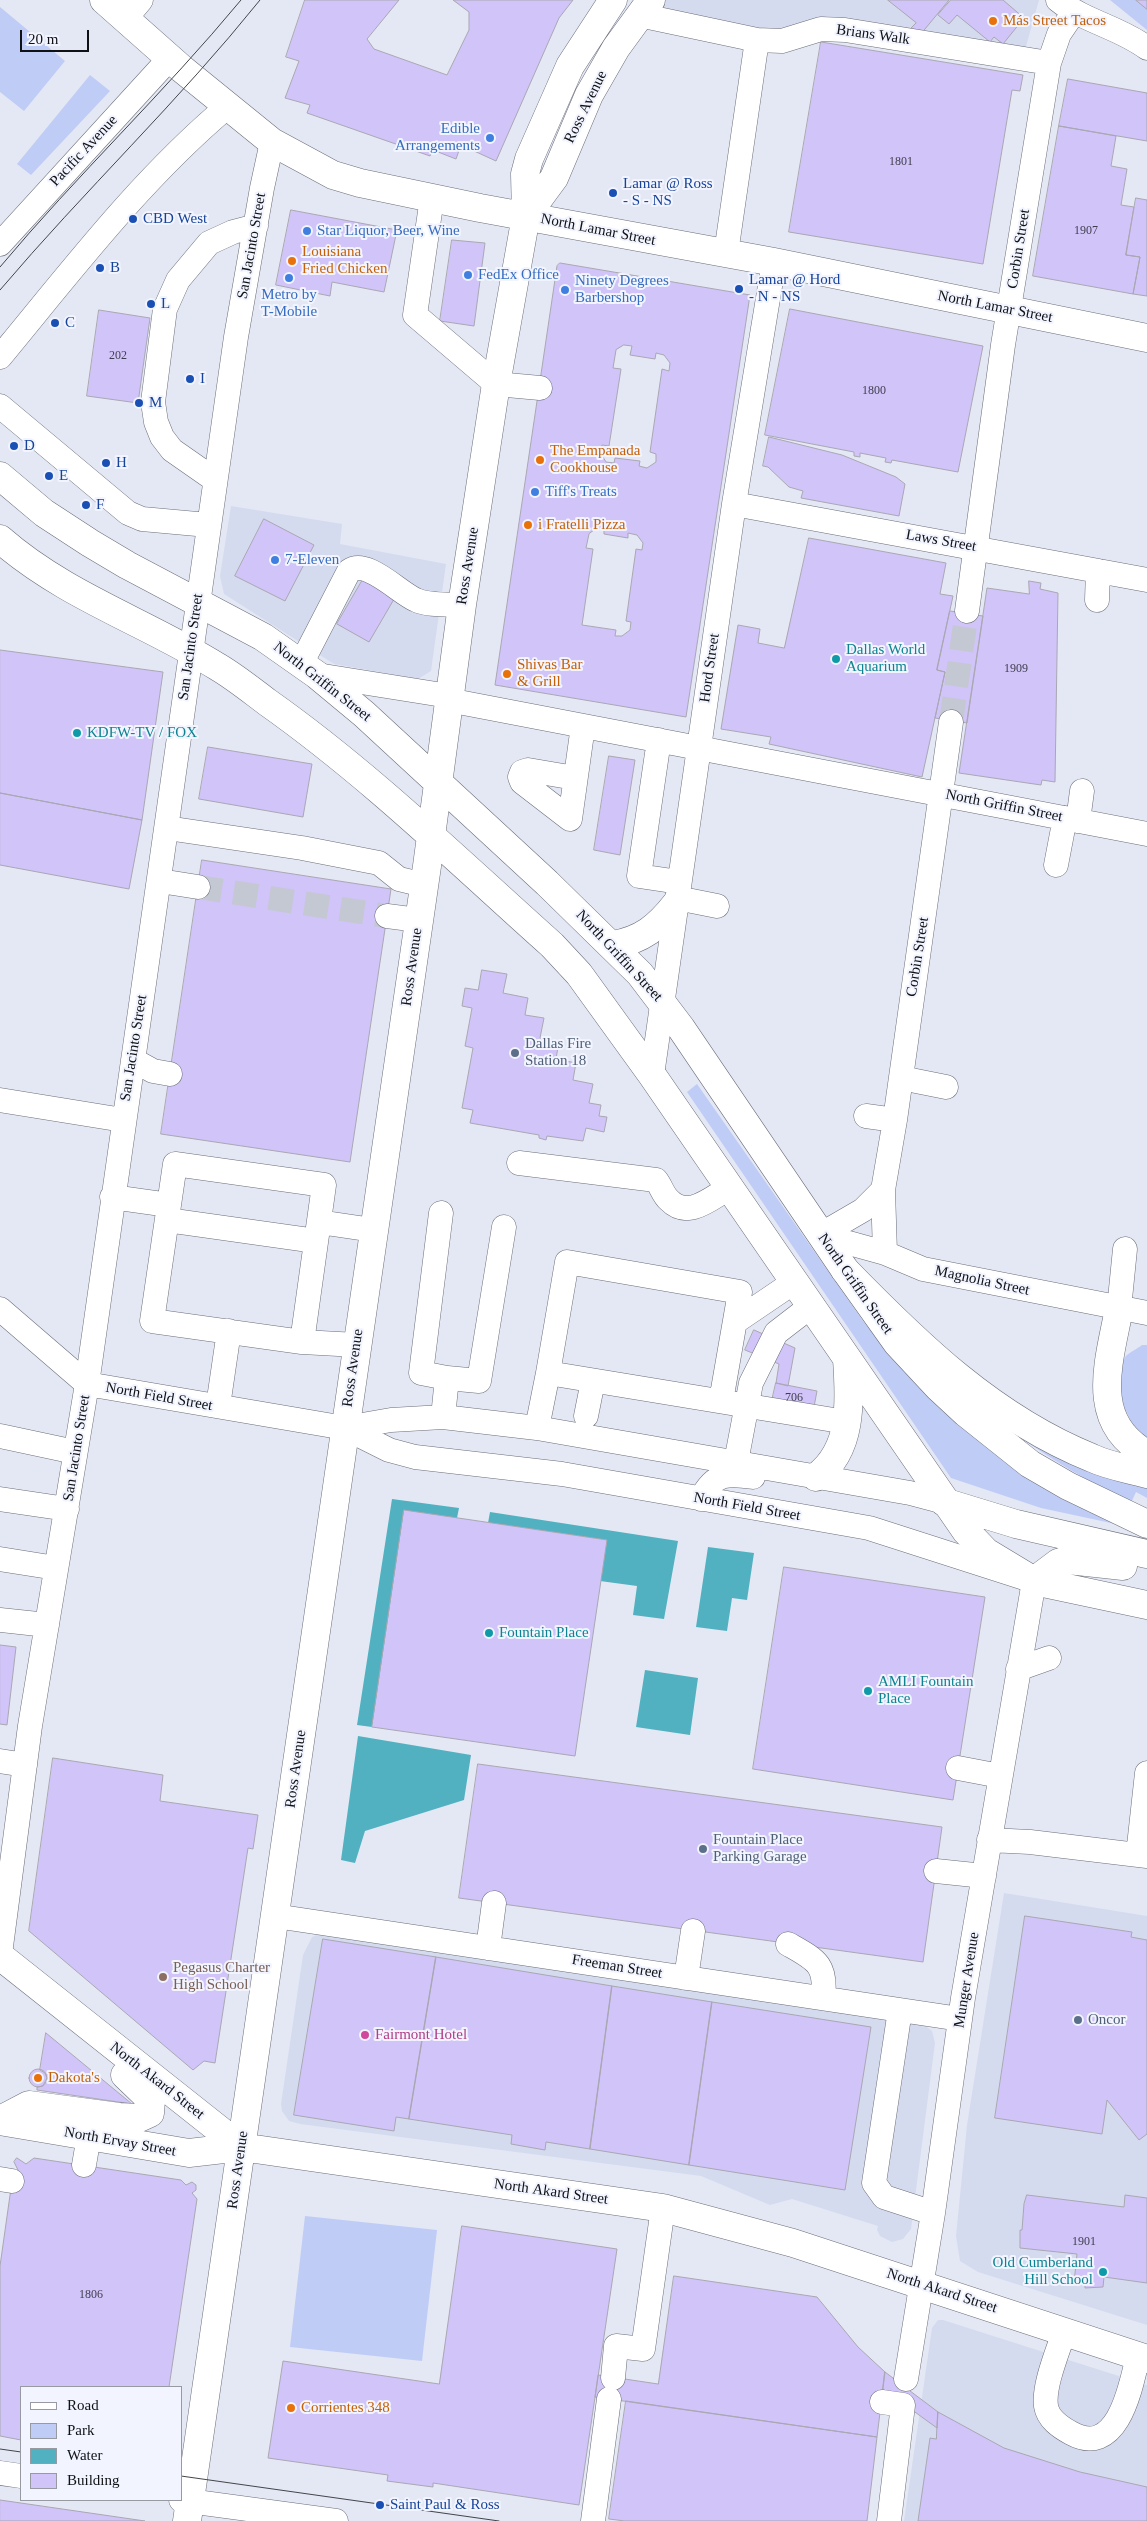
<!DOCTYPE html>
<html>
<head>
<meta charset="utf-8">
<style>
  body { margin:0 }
  #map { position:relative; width:1147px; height:2521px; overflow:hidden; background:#e4e8f4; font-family:Georgia,serif }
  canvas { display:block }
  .legend { position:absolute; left:20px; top:2386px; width:162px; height:115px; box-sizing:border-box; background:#f2f5ff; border:1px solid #989aa1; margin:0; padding:6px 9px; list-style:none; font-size:15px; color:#101115 }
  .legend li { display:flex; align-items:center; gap:10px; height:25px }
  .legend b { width:25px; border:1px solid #989aa1 }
  .scale { position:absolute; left:20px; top:30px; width:69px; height:22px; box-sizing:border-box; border:2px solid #101115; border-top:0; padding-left:6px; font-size:15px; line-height:18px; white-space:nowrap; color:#101115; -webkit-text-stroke:4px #f2f5ff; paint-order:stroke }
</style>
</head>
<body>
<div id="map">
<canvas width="1147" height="2521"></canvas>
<ul class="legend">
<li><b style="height:6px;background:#fff"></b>Road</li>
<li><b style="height:14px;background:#bfccf6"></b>Park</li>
<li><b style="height:14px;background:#51b1c0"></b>Water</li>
<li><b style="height:14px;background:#d1c4f9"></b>Building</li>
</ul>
<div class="scale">20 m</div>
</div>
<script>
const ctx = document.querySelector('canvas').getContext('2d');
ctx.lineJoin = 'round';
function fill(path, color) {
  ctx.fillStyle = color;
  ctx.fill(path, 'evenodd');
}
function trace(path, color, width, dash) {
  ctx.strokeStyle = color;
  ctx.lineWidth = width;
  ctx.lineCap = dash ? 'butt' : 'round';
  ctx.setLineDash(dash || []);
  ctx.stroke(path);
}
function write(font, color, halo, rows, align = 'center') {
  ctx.font = font + ' Georgia,serif';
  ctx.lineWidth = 4;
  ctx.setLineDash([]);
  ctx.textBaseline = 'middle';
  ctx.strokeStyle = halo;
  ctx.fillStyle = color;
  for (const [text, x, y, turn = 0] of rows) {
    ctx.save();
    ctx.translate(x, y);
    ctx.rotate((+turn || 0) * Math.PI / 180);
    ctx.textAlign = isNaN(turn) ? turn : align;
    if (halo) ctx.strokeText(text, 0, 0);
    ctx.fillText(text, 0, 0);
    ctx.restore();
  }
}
fill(new Path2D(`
  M 664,0 L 1039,0 L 1025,50 L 924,36 L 827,16 L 785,33 L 654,12 Z
  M 231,506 L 342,524 L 340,544 L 446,564 L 431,671 L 418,679 L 334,664 L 224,594 L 220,576 Z
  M 1004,1893 L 1147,1916 L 1147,2325 L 978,2272 L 960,2261 L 956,2236 L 967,2125 Z
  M 320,1934 L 924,2025 L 932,2031 L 935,2043 L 911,2229 L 903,2239 L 892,2242 L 880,2236 L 877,2230 L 878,2226 L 792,2199 L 770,2205 L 701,2176 L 300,2124 L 289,2121 L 282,2111 L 281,2104 L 303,1955 L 312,1937 Z
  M 938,2320 L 943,2320 L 1147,2385 L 1147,2521 L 904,2521 L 932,2328 Z`), '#d5dbee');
fill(new Path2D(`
  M 1110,0 L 1147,0 L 1147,30 Z
  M 0,7 L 65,61 L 24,111 L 0,92 Z
  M 90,75 L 110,91 L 31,175 L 17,164 Z
  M 697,1084 L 863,1321 L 896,1359 L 1125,1526 L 1041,1508 L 951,1478 L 687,1092 Z
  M 1142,1345 L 1147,1345 L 1147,1437 L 1138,1434 C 1127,1412 1105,1380 1126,1356 C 1130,1352 1137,1349 1142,1345 Z
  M 1009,1430 L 1147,1485 L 1147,1498 L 1136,1492 L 1131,1503 C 1088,1482 1048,1457 1009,1430 Z
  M 305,2216 L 437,2230 L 422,2361 L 290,2347 Z`), '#bfccf6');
fill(new Path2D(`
  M 392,1499 L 459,1508 L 457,1518 L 372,1727 L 357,1725 Z
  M 490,1512 L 678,1541 L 664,1619 L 633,1615 L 637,1586 L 600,1581 L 606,1540 L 488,1523 Z
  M 708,1547 L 754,1553 L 747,1600 L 732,1598 L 727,1631 L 696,1627 Z
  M 645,1670 L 698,1678 L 690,1735 L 636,1727 Z
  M 358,1736 L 471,1755 L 464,1800 L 365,1831 L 355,1863 L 341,1860 Z`), '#51b1c0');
const building = new Path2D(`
  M 305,0 L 399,0 L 367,39 L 374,49 L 447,75 L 469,30 L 469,12 L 453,0 L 573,0 L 559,18 L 496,161 L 461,145 L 456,159 L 433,150 L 430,156 L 307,113 L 310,105 L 285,98 L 299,61 L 286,57 Z
  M 888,0 L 949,0 L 920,35 L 911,28 L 916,23 Z
  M 951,0 L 1003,0 L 1024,18 L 1003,44 L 994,37 L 990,42 L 957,15 L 949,24 L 938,15 Z
  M 1136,0 L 1147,0 L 1147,9 Z
  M 821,42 L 1023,75 L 1020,91 L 1012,90 L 983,264 L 789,232 Z
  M 1068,79 L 1147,93 L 1147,141 L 1059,126 Z
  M 1059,126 L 1116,136 L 1111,166 L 1127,169 L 1121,205 L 1134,207 L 1126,255 L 1140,257 L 1133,294 L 1033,276 Z
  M 1136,198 L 1147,200 L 1147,296 L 1133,294 L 1140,257 L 1126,255 Z
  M 291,210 L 397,230 L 384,292 L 332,282 L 330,296 L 276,285 Z
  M 452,240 L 485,243 L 474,326 L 440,321 Z
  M 560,263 L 750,295 L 686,717 L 495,685 L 557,266 ZM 624,345 L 632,346 L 630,355 L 655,359 L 656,353 L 664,355 L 670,363 L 669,371 L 662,369 L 650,452 L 656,454 L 656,462 L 647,468 L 639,466 L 640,461 L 615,458 L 614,463 L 606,462 L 600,452 L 602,445 L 609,446 L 621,369 L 613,368 L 616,350 ZM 597,528 L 604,529 L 604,534 L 628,538 L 628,533 L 637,535 L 643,543 L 642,550 L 636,549 L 626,621 L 631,622 L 630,630 L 622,636 L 615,636 L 616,630 L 582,625 L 593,549 L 586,548 L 589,534 Z
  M 790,309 L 983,346 L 958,472 L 892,460 L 891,463 L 885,462 L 886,458 L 860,453 L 860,457 L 854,456 L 854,452 L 765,435 Z
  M 99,310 L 150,318 L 138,403 L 87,396 Z
  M 769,437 L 842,455 L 896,477 L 905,484 L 899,516 L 801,498 L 803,491 L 789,487 L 768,467 L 763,466 Z
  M 264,519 L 314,545 L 285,601 L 235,576 Z
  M 809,538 L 946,563 L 940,594 L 953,596 L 937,670 L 945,672 L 922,777 L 769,744 L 771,737 L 721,729 L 738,625 L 760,629 L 758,643 L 784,648 Z
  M 365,576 L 397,594 L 369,642 L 337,624 Z
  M 1029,581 L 1041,583 L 1040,589 L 1058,593 L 1055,782 L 1042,780 L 1041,785 L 959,773 L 987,588 L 1029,594 Z
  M 950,611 L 983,616 L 967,723 L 935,718 L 945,672 L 937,670 Z
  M 0,650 L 163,672 L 142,820 L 0,793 Z
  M 208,747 L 312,764 L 303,817 L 199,799 Z
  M 609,756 L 635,760 L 620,855 L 594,850 Z
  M 0,793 L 142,820 L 129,889 L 0,865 Z
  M 202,860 L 391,889 L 350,1162 L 161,1134 Z
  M 482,970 L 507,974 L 503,993 L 528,998 L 525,1015 L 544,1018 L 540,1038 L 559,1041 L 556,1059 L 576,1063 L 573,1080 L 593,1084 L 589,1103 L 601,1105 L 599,1116 L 607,1117 L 604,1132 L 586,1128 L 583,1141 L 547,1136 L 546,1140 L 539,1138 L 539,1135 L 470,1123 L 473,1110 L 462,1108 L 473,1048 L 465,1046 L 472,1008 L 462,1006 L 465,988 L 478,990 Z
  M 754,1330 L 795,1348 L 788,1386 L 776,1383 L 779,1364 L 745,1350 Z
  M 776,1383 L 817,1391 L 813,1412 L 771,1405 Z
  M 404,1510 L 607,1540 L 575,1756 L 372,1727 Z
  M 784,1567 L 985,1597 L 953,1800 L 753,1769 Z
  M 0,1645 L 16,1647 L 7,1725 L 0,1724 Z
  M 53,1758 L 163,1775 L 160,1801 L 258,1815 L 253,1849 L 248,1848 L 215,2063 L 204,2061 L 193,2070 L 29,1931 Z
  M 478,1764 L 942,1827 L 923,1962 L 459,1898 Z
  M 1025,1916 L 1132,1932 L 1131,1937 L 1147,1940 L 1147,2134 L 1139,2140 L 1107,2100 L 1102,2134 L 995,2118 Z
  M 323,1939 L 436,1957 L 409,2119 L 396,2117 L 394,2131 L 294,2115 Z
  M 436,1957 L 612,1986 L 590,2149 L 546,2142 L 545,2150 L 511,2144 L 512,2135 L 409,2119 Z
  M 612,1986 L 712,2002 L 689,2165 L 590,2149 Z
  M 712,2002 L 871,2027 L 845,2190 L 689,2165 Z
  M 46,2033 L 132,2104 L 37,2090 L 37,2087 L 43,2086 L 47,2078 L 45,2073 L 40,2070 Z
  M29 2078a9 9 0 1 1 18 0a9 9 0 1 1-18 0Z
  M 17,2158 L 26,2164 L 34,2158 L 181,2180 L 186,2185 L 192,2182 L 196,2185 L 196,2190 L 192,2193 L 197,2199 L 169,2387 L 21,2387 L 21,2440 L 0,2436 L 0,2266 L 13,2174 L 18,2170 L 14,2162 Z
  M 1027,2195 L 1124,2207 L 1125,2195 L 1147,2198 L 1147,2283 L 1104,2277 L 1103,2287 L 1085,2288 L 1085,2285 L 1074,2283 L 1077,2254 L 1020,2248 L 1020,2230 L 1022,2230 L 1024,2204 Z
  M 462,2226 L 617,2249 L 579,2505 L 433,2483 L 433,2487 L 387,2481 L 388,2475 L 268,2458 L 283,2361 L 439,2384 Z
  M 674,2276 L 817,2297 L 858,2347 L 885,2372 L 877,2437 L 595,2397 L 598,2375 L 658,2384 Z
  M 885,2372 L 938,2412 L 937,2428 L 883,2389 Z
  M 626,2401 L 877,2437 L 867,2521 L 625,2521 L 609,2519 Z
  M 938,2412 L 1004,2448 L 1080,2472 L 1147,2487 L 1147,2521 L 918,2521 L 930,2438 L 936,2439 Z
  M 0,2500 L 145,2521 L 0,2521 Z`);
fill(building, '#d1c4f9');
trace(building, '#a9a7b2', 1);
trace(new Path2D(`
  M 951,722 L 967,611
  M 198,887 L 387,916`), '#c4c8d3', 24, [24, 12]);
const minor = new Path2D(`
  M 1058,0 C 1085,22 1119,27 1147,48
  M 639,15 L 757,40 L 782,41 L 821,29 L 845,30 L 1049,63
  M 125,19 L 141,0
  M 432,198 L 415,315 L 496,384 L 540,388
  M 0,244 L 169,59
  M 726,253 L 757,40
  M 0,357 C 72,270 141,179 228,106
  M 0,406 L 128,513 L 142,519 L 208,525
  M 215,480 L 172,450 L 162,437 L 156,422 L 153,402 L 165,309 L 178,280 L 209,243 L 233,232 L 256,226
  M 734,504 L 1147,580
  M 1097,600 L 1098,571
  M 967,611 L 1003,345 L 1049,63 L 1059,34 L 1074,12
  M 301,664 L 349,571 C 367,558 399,593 416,600 C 429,606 449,604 462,605
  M 317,675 L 449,696
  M 448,700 L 1147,834
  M 659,740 L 639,876 L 679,882
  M 575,778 L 528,770 L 522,772 L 520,777 L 522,782 L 570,819 L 583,726
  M 1078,821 L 1082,791
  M 167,828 L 302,848 L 379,863 L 399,879 L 424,885
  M 1056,865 L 1065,818
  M 160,881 L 198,887
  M 677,898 L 717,906
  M 387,916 L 418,920
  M 133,1060 L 153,1071 L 170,1074
  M 652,1075 L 734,504 L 774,262
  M 901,1078 L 946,1087
  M 0,1100 L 123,1120
  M 866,1116 L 895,1120
  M 519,1163 L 656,1180 C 661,1186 663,1195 669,1200 C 688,1220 711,1198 729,1188
  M 112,1197 L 169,1205
  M 441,1213 L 421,1373 L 447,1378
  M 167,1220 L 316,1241
  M 319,1222 L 373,1230
  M 820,1235 L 885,1253 L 923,1269 L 1147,1313
  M 820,1235 L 863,1210 L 883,1190
  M 885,1253 L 883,1190 L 895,1120 L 951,722
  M 0,1309 L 87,1384 L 345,1428 L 389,1450 L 415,1457 L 562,1474 L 869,1528 L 1034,1581 L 963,1998 L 933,2213 L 906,2379
  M 1119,1309 L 1125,1249
  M 735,1322 L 794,1282
  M 302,1342 L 324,1185 L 175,1164 L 152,1321 L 302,1342 L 357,1345
  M 721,1401 L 740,1292 L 567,1262 L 548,1373 L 846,1422
  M 218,1406 L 229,1331
  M 586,1416 L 593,1381
  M 443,1417 L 447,1378 L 479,1381 L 504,1227
  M 345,1428 L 391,1420 L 443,1417 L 537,1428 L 910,1493 L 944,1502
  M 537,1428 L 548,1373
  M 0,1436 L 75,1452
  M 736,1462 L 751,1383 L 776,1333 L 811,1306
  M 0,1499 L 67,1509
  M 701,1499 C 714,1473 727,1473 753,1477
  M 0,1559 L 56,1568
  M 0,1620 L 47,1625
  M 1018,1669 L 1049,1658
  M 0,1761 L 25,1765
  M 958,1768 L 1000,1776
  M 989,1840 L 1030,1842 L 1147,1856
  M 1138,1855 L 1147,1773
  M 936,1871 L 984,1876
  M 275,1916 L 960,2019
  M 788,1944 C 816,1960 827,1964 823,1998
  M 488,1948 L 494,1903
  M 0,1954 L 30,1726 L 87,1384 L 236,337 L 262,188 L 272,142
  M 686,1978 L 693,1931
  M 900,2010 L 874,2183 L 884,2197 L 933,2213
  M 84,2165 L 89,2136
  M 0,2179 L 12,2181
  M 1064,2332 C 1058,2351 1043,2386 1046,2406 C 1048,2419 1060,2427 1071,2433 C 1118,2459 1131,2386 1138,2356
  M 613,2378 L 616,2346 L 643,2349 L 663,2208
  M 882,2402 L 903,2405 L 889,2521
  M 0,2473 L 21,2476
  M 181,2500 L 336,2521
  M 593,2521 L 609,2399`);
const major = new Path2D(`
  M 104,0 L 182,69 L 272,142 L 333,175 L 360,183 L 480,208 L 774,262 L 1147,338
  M 526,216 L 554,178 L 589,95 L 616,48 L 651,0
  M 0,476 L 44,513 L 90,543 L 127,565 L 263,637 L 317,675 L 364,714 L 547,883 L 640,974 L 681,1028 L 845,1270 L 897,1343 L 938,1387 L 966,1413 L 1030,1464 L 1068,1486 L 1147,1524
  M 0,539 C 65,596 146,622 218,667 C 235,677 251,690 267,702 C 369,774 459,862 552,945 L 579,974 L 652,1075 L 966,1531 L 986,1552 L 1034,1581 L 1147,1605
  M 613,945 C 642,940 658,927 676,904
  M 816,1477 C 853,1450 850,1401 847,1359
  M 944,1502 L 1016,1524 L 1147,1554
  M 1034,1581 L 1058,1563 L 1068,1560 L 1123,1566
  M 0,1956 L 241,2147 L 663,2208 L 793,2243 L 1147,2359
  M 0,2120 L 29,2105 L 119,2117 L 139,2118 L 150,2113 L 151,2100 L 125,2075
  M 0,2121 L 189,2153 L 241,2147
  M 187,2521 L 427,866 L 462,605 L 496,384 L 526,216 L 525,174 L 529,159 L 570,66 L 613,0`);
const highway = new Path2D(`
  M 845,1270 C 918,1345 993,1418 1092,1458 C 1109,1466 1129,1469 1147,1474
  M 1119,1309 C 1109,1362 1088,1422 1147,1454`);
trace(minor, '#6b6e79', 25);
trace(major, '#6b6e79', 29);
trace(highway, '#6b6e79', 29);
trace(minor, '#fff', 24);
trace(major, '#fff', 28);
trace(highway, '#fff', 28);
trace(new Path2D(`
  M 0,267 C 77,175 164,93 241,0
  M 0,290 C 84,191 179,101 260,0
  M 0,2449 L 21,2452
  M 181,2476 L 499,2521`), '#43454a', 1);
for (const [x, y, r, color] of [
  [993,21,5,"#e8710a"],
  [490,138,5,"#3f7fe0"],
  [613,193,5,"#1a4fb4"],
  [133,219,5,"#1a4fb4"],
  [307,231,5,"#3f7fe0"],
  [292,261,5,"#e8710a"],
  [100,268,5,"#1a4fb4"],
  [468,275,5,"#3f7fe0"],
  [289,278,5,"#3f7fe0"],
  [739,289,5,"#1a4fb4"],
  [565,290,5,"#3f7fe0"],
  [151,304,5,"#1a4fb4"],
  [55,323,5,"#1a4fb4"],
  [190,379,5,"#1a4fb4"],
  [139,403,5,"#1a4fb4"],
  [14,446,5,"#1a4fb4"],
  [540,460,5,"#e8710a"],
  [106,463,5,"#1a4fb4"],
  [49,476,5,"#1a4fb4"],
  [535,492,5,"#3f7fe0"],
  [86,505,5,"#1a4fb4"],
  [528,525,5,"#e8710a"],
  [275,560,5,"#3f7fe0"],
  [836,659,5,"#0f9aa8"],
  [507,674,5,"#e8710a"],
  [77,733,5,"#0f9aa8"],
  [515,1053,5,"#5c6f8a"],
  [489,1633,5,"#0f9aa8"],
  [868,1691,5,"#0f9aa8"],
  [703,1849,5,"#5c6f8a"],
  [163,1977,5,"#8d6e63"],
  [1078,2020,5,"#5c6f8a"],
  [365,2035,5,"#d1479c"],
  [38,2078,5,"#e8710a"],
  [1103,2272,5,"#0f9aa8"],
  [291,2408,5,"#e8710a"],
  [380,2505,5,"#1a4fb4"]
]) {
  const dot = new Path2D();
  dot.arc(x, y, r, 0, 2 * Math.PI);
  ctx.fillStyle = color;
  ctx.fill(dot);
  trace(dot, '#f2f5ff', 2);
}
write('12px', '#403e4e', null, [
  ["1801",901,162],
  ["1907",1086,231],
  ["202",118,356],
  ["1800",874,391],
  ["1909",1016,669],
  ["706",794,1398],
  ["1901",1084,2242],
  ["1806",91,2295]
]);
write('15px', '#c56008', '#f2f5ff', [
  ["Más Street Tacos",1003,21],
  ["Louisiana",302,252],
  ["Fried Chicken",302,269],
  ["The Empanada",550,451],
  ["Cookhouse",550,468],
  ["i Fratelli Pizza",538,525],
  ["Shivas Bar",517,665],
  ["& Grill",517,682],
  ["Dakota's",48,2078],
  ["Corrientes 348",301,2408]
], 'left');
write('15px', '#101115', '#f2f5ff', [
  ["Brians Walk",873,35,8],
  ["Ross Avenue",586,107,-64],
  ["Pacific Avenue",84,151,-47],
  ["North Lamar Street",598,230,11],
  ["San Jacinto Street",252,246,-80],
  ["Corbin Street",1019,249,-81],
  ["North Lamar Street",995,307,11],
  ["Laws Street",941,541,10],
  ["Ross Avenue",468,566,-81],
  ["San Jacinto Street",191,647,-82],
  ["Hord Street",710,668,-82],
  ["North Griffin Street",322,682,38],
  ["North Griffin Street",1004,806,11],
  ["North Griffin Street",619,956,47],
  ["Corbin Street",918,957,-81],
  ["Ross Avenue",412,967,-82],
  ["San Jacinto Street",134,1048,-81],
  ["Magnolia Street",982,1281,12],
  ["North Griffin Street",855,1284,55],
  ["Ross Avenue",353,1368,-82],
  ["North Field Street",159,1397,10],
  ["San Jacinto Street",77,1448,-81],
  ["North Field Street",747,1507,10],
  ["Ross Avenue",296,1769,-82],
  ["Freeman Street",617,1967,9],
  ["Munger Avenue",967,1980,-81],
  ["North Akard Street",157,2081,38],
  ["North Ervay Street",120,2142,10],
  ["Ross Avenue",238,2170,-82],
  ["North Akard Street",551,2192,8],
  ["North Akard Street",942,2291,18]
]);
write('15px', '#366cbe', '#f2f5ff', [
  ["Edible",480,129,"right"],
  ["Arrangements",480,146,"right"],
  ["Star Liquor, Beer, Wine",317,231],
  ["FedEx Office",478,275],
  ["Ninety Degrees",575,281],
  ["Barbershop",575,298],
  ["Metro by",289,295,"center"],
  ["T-Mobile",289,312,"center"],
  ["Tiff's Treats",545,492],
  ["7-Eleven",285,560]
], 'left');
write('15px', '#164399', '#f2f5ff', [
  ["Lamar @ Ross",623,184],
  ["- S - NS",623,201],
  ["CBD West",143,219],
  ["B",110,268],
  ["Lamar @ Hord",749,280],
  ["- N - NS",749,297],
  ["L",161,304],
  ["C",65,323],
  ["I",200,379],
  ["M",149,403],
  ["D",24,446],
  ["H",116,463],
  ["E",59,476],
  ["F",96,505],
  ["Saint Paul & Ross",390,2505]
], 'left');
write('15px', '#0d838f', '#f2f5ff', [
  ["Dallas World",846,650],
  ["Aquarium",846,667],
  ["KDFW-TV / FOX",87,733],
  ["Fountain Place",499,1633],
  ["AMLI Fountain",878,1682],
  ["Place",878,1699],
  ["Old Cumberland",1093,2263,"right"],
  ["Hill School",1093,2280,"right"]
], 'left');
write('15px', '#4e5e75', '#f2f5ff', [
  ["Dallas Fire",525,1044],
  ["Station 18",525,1061],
  ["Fountain Place",713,1840],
  ["Parking Garage",713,1857],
  ["Oncor",1088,2020]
], 'left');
write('15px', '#785e54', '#f2f5ff', [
  ["Pegasus Charter",173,1968],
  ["High School",173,1985]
], 'left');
write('15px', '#b23c85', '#f2f5ff', [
  ["Fairmont Hotel",375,2035]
], 'left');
</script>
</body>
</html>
